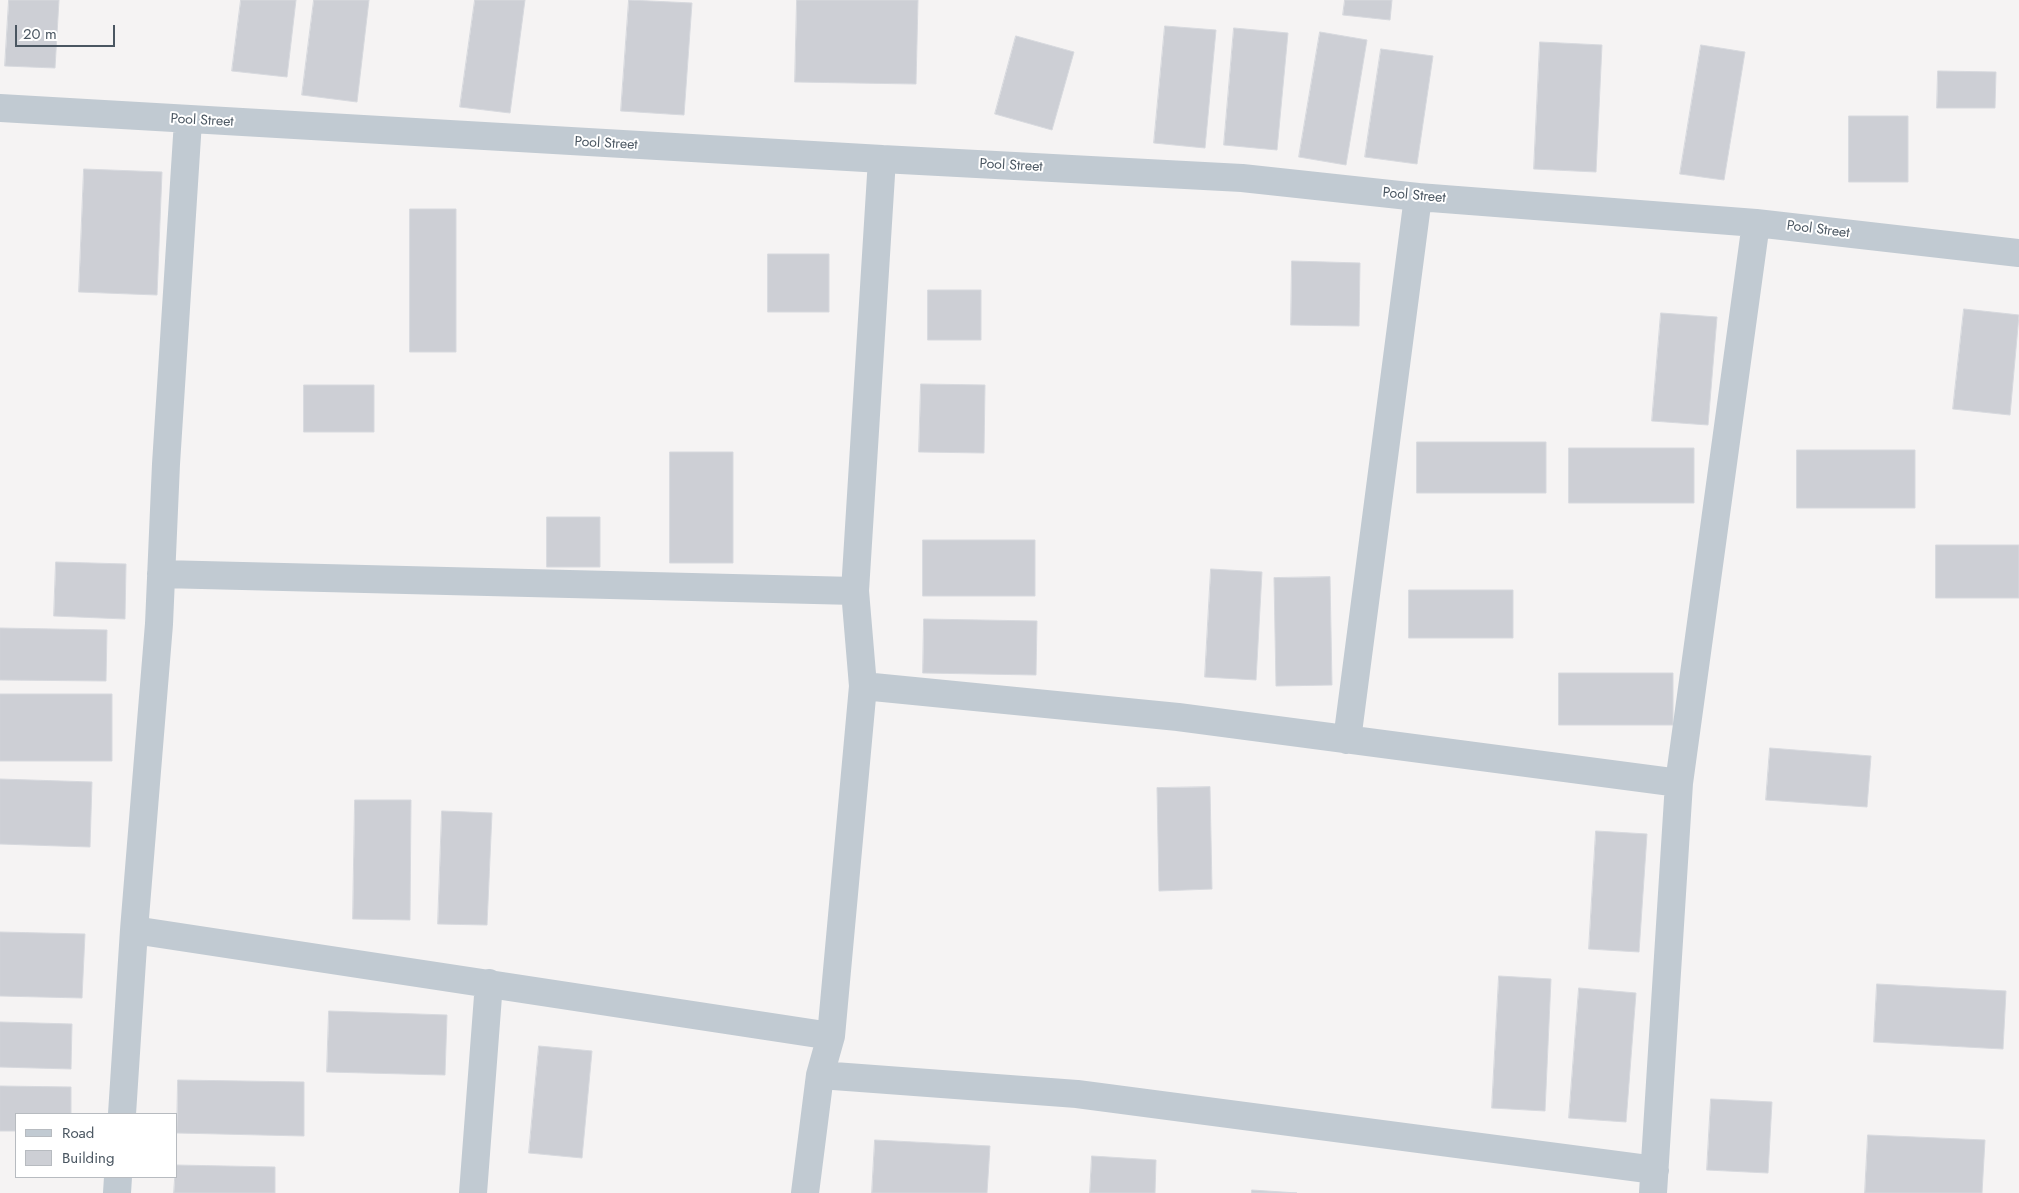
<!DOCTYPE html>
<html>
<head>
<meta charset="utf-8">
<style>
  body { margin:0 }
  #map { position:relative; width:2019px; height:1193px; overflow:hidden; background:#f5f3f3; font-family:Jost,sans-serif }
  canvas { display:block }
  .legend { position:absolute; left:15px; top:1113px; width:162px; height:65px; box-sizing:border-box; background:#fff; border:1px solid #b7bbc0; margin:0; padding:6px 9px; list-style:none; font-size:15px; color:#4a5661 }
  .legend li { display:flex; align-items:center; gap:10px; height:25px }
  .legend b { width:25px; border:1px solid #b7bbc0 }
  .scale { position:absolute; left:15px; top:25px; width:100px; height:22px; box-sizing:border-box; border:2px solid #4a5661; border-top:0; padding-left:6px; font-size:15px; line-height:18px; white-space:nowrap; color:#4a5661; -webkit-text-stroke:4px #fff; paint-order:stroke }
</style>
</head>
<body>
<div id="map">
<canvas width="2019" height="1193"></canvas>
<ul class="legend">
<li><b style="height:6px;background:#c1cad2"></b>Road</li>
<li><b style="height:14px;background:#cdcfd5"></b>Building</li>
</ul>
<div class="scale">20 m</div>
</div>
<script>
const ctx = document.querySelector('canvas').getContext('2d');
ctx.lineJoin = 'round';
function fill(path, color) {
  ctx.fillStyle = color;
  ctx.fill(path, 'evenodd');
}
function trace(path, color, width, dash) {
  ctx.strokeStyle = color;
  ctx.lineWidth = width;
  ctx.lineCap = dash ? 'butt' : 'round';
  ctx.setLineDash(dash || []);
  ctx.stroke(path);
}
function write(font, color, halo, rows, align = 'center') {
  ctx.font = font + ' Jost,sans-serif';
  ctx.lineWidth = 4;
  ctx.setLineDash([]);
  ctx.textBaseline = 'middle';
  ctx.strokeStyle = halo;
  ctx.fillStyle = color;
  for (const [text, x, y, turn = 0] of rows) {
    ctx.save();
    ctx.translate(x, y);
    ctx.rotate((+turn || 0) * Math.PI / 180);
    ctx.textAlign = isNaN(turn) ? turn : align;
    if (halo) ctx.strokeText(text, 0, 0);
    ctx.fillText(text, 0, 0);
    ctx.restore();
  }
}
const building = new Path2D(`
  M 9,0 L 59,0 L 55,68 L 5,66 Z
  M 241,0 L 296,0 L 287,77 L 232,71 Z
  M 314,0 L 369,0 L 357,102 L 302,95 Z
  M 475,0 L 525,0 L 510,113 L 460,107 Z
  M 629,0 L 692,3 L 684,115 L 621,111 Z
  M 797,0 L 918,0 L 916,84 L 795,82 Z
  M 1345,0 L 1392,0 L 1390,20 L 1343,15 Z
  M 1165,26 L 1216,30 L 1205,148 L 1154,143 Z
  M 1234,28 L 1288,33 L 1277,150 L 1224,145 Z
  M 1320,32 L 1367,40 L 1346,165 L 1299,157 Z
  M 1016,36 L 1074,52 L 1052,130 L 995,114 Z
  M 1540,42 L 1602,45 L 1596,172 L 1534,169 Z
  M 1701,45 L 1745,52 L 1724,180 L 1680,174 Z
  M 1381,49 L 1433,56 L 1417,164 L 1365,157 Z
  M 1938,71 L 1996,72 L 1995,108 L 1937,108 Z
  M 1849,116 L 1908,116 L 1908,182 L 1849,182 Z
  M 84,169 L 162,172 L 157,295 L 79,292 Z
  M 410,209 L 456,209 L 456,352 L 410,352 Z
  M 768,254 L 829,254 L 829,312 L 768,312 Z
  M 1292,261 L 1360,263 L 1359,326 L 1291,325 Z
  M 928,290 L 981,290 L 981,340 L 928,340 Z
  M 1964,309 L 2019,315 L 2010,415 L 1953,409 Z
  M 1661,313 L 1717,317 L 1708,425 L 1652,421 Z
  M 921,384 L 985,385 L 984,453 L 919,452 Z
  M 304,385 L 374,385 L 374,432 L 304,432 Z
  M 1417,442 L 1546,442 L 1546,493 L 1417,493 Z
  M 1569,448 L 1694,448 L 1694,503 L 1569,503 Z
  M 1797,450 L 1915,450 L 1915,508 L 1797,508 Z
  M 670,452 L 733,452 L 733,563 L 670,563 Z
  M 547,517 L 600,517 L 600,567 L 547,567 Z
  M 923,540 L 1035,540 L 1035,596 L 923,596 Z
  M 1936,545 L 2019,545 L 2019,598 L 1936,598 Z
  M 56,562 L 126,564 L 125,619 L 54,616 Z
  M 1211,569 L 1262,572 L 1256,680 L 1205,677 Z
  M 1330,577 L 1332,685 L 1276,686 L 1274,578 Z
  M 1409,590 L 1513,590 L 1513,638 L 1409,638 Z
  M 924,619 L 1037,621 L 1036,675 L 923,673 Z
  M 0,628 L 107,630 L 106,681 L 0,680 Z
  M 1559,673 L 1673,673 L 1673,725 L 1559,725 Z
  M 0,694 L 112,694 L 112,761 L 0,761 Z
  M 1770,748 L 1871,756 L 1867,807 L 1766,800 Z
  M 0,779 L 92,782 L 90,847 L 0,844 Z
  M 1210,787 L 1212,889 L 1159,891 L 1157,788 Z
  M 355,800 L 411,800 L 410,920 L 353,919 Z
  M 442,811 L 492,813 L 487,925 L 438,924 Z
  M 1596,831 L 1647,834 L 1639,952 L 1589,949 Z
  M 0,932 L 85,934 L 82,998 L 0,996 Z
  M 1499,976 L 1551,979 L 1545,1111 L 1492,1108 Z
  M 1877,984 L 2006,991 L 2003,1049 L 1874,1042 Z
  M 1579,988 L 1636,993 L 1626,1122 L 1569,1118 Z
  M 329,1011 L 447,1015 L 445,1075 L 327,1072 Z
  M 0,1022 L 72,1024 L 71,1069 L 0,1067 Z
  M 539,1046 L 592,1051 L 582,1158 L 529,1153 Z
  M 178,1080 L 304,1082 L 304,1136 L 177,1133 Z
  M 0,1086 L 71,1087 L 71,1114 L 16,1114 L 16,1131 L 0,1131 Z
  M 1711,1099 L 1772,1102 L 1768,1173 L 1707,1170 Z
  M 1868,1135 L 1985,1140 L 1982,1193 L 1865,1193 Z
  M 875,1140 L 990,1146 L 987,1193 L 872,1193 Z
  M 1092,1156 L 1156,1160 L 1155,1193 L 1090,1193 Z
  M 176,1165 L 275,1167 L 275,1193 L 174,1193 Z
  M 1252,1190 L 1297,1193 L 1252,1193 Z`);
fill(building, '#cdcfd5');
trace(building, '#d7d9de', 1);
trace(new Path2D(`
  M 0,108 L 882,159 L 1242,178 L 1418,197 L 1756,223 L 2019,253
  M 161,574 L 855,591
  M 863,686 L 1178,717 L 1679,783
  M 1347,740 L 1418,197
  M 134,930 L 831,1036
  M 820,1075 L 1077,1094 L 1655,1170
  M 122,1114 L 134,930 L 159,624 L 166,464 L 188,121
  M 117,1193 L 118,1177
  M 473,1193 L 489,983
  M 805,1193 L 820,1075 L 831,1036 L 863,686 L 855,591 L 882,159
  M 1653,1193 L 1679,783 L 1756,223`), '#c1cad2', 28);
write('14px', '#4a5661', '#fff', [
  ["Pool Street",202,121,3],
  ["Pool Street",606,144,3],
  ["Pool Street",1011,166,3],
  ["Pool Street",1414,196,5],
  ["Pool Street",1818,230,7]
]);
</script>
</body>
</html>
